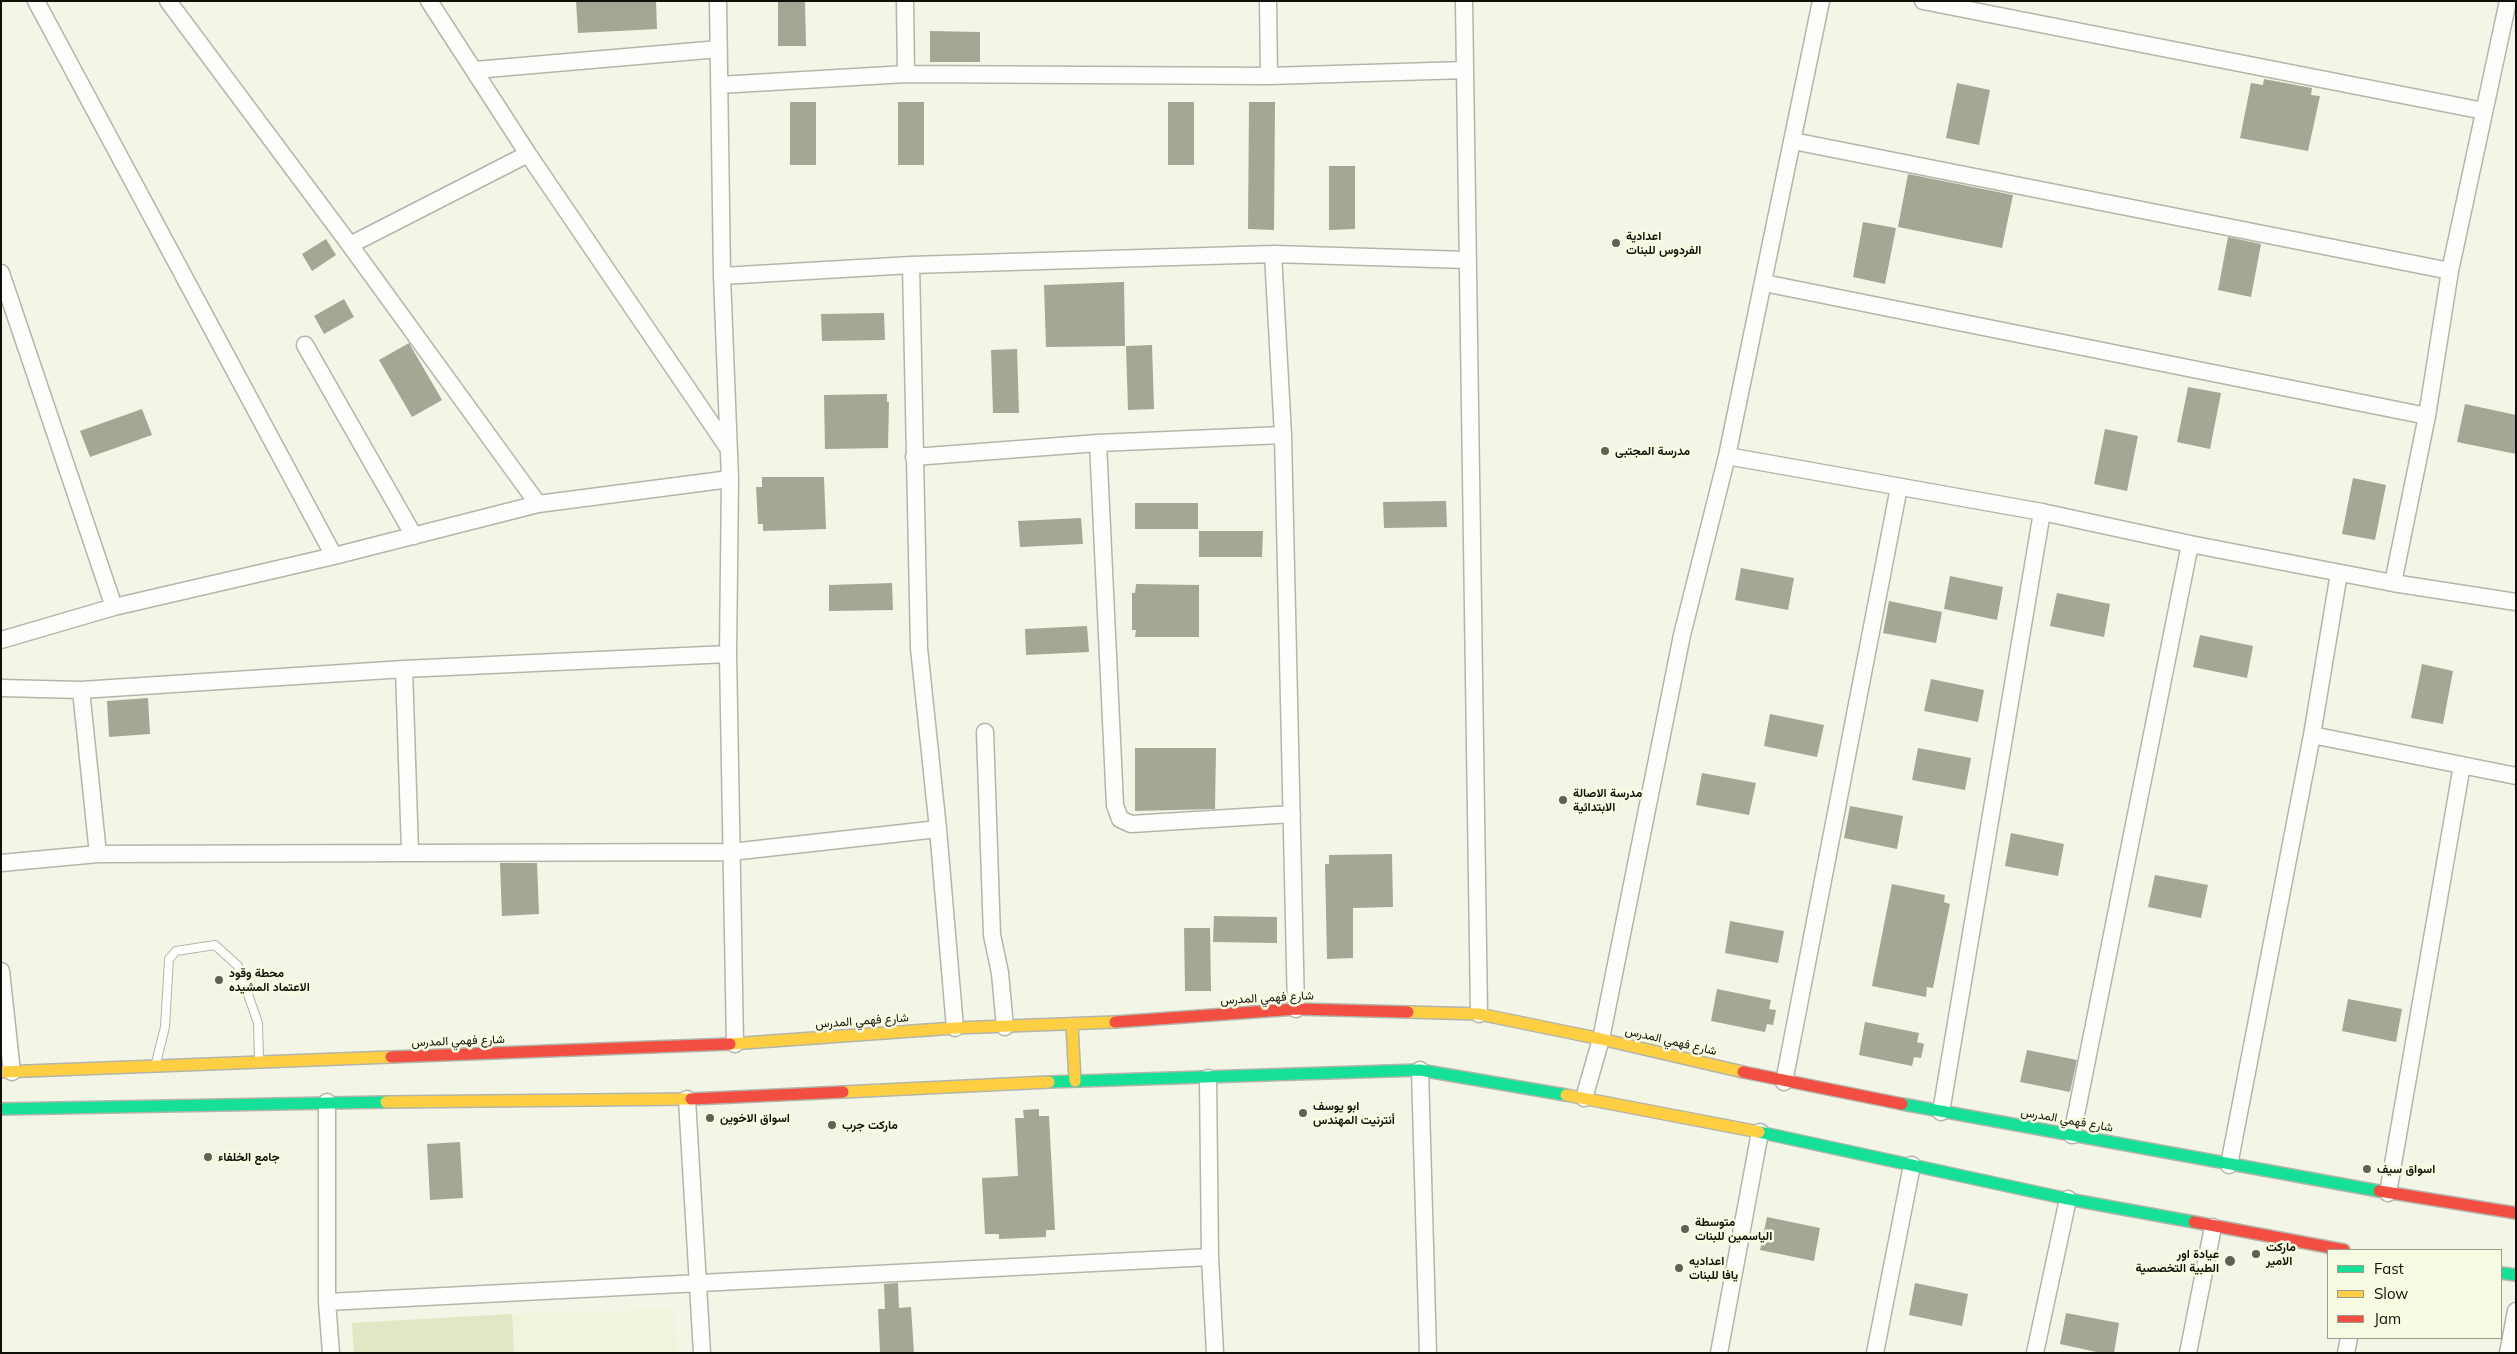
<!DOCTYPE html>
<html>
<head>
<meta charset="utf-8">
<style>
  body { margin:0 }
  #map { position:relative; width:2517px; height:1354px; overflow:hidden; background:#f3f5e7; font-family:Mulish,sans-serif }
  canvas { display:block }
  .frame { position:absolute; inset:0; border:2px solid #0f1008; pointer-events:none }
  .legend { position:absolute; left:2327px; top:1249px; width:175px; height:90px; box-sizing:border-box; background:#f7fbe1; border:1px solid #9a9d8a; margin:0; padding:6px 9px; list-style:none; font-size:15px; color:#0f1008 }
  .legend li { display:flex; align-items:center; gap:10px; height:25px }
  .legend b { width:25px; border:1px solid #9a9d8a }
</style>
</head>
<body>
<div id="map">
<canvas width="2517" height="1354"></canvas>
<div class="frame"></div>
<ul class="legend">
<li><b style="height:6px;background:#16e098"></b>Fast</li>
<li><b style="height:6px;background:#ffcf43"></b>Slow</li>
<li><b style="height:6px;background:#f24e42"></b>Jam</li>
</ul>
</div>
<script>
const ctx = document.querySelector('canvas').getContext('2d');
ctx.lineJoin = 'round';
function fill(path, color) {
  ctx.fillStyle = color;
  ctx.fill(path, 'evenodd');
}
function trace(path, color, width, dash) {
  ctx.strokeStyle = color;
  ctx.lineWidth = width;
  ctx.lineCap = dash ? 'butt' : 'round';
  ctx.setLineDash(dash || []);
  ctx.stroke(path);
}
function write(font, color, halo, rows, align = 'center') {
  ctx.font = font + ' Mulish,Vazirmatn,sans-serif';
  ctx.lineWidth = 5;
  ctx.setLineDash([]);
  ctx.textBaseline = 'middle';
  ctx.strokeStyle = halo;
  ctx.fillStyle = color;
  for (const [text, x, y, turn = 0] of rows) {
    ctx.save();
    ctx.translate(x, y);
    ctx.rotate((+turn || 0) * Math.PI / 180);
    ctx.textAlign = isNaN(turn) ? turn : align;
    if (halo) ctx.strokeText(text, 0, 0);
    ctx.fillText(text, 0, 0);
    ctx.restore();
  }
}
fill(new Path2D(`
  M 675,1309 L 676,1353 L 354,1353 L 352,1323 L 512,1314 Z`), '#f1f4dc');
fill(new Path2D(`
  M 512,1314 L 514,1353 L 354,1353 L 352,1323 Z`), '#e2e6c5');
fill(new Path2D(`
  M 576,1 L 656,1 L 657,29 L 578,33 Z
  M 778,1 L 805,1 L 806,46 L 778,46 Z
  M 930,31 L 980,32 L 980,62 L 930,62 Z
  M 2264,79 L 2312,88 L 2311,95 L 2320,96 L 2308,151 L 2240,138 L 2251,83 L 2263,85 Z
  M 1957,83 L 1990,90 L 1979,145 L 1946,138 Z
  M 790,102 L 816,102 L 816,165 L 790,165 Z
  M 898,102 L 924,102 L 924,165 L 898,165 Z
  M 1168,102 L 1194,102 L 1194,165 L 1168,165 Z
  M 1249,102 L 1275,102 L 1274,230 L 1248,229 Z
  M 1329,166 L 1355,166 L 1355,229 L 1329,230 Z
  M 1908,174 L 2013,195 L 2002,248 L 1898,227 Z
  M 1863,222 L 1896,228 L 1885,284 L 1853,277 Z
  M 2228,237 L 2261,244 L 2251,297 L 2218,290 Z
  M 326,239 L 336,255 L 312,271 L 302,254 Z
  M 1124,282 L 1125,346 L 1046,347 L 1044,285 Z
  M 344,299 L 354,317 L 324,334 L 314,316 Z
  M 884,313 L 885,340 L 822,341 L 821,314 Z
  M 409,343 L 442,400 L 412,417 L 379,360 Z
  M 1152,345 L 1154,409 L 1128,410 L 1126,346 Z
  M 1017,349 L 1019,413 L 993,413 L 991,350 Z
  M 2188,387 L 2221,393 L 2210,449 L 2177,442 Z
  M 887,394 L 887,402 L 889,402 L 888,448 L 825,449 L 824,395 Z
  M 2465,404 L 2516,415 L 2516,454 L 2457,442 Z
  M 142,409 L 152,435 L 90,457 L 80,431 Z
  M 2105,429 L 2138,436 L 2127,491 L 2094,484 Z
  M 762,477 L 824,477 L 826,529 L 763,531 L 763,524 L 758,524 L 756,487 L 762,487 Z
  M 2353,478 L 2386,485 L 2375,540 L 2342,534 Z
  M 1446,501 L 1447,527 L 1384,528 L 1383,502 Z
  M 1135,503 L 1198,503 L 1198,529 L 1135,529 Z
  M 1081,518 L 1083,544 L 1020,547 L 1018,521 Z
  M 1199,531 L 1263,531 L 1262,557 L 1199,557 Z
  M 1741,568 L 1794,578 L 1788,610 L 1735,600 Z
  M 1950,576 L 2003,587 L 1997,620 L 1944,609 Z
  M 892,583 L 893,610 L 829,611 L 829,585 Z
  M 1136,584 L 1199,585 L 1199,637 L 1135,637 L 1136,630 L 1132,630 L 1132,593 L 1135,593 Z
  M 2057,593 L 2110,604 L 2104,637 L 2050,626 Z
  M 1889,601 L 1942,612 L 1936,643 L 1883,633 Z
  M 1087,626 L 1089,652 L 1026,655 L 1025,629 Z
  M 2200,635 L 2253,646 L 2247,678 L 2193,667 Z
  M 2422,664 L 2453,671 L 2443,724 L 2411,718 Z
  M 1931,679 L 1984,690 L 1978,722 L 1924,711 Z
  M 148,698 L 150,734 L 109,737 L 107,701 Z
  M 1770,714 L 1824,725 L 1817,757 L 1764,746 Z
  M 1135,748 L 1216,748 L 1215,809 L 1135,811 Z
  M 1918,748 L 1971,758 L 1965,790 L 1912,780 Z
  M 1702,773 L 1756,783 L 1749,815 L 1696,805 Z
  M 1850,806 L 1903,816 L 1897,849 L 1844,838 Z
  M 2011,833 L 2064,844 L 2058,876 L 2005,866 Z
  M 1392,854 L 1393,907 L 1353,908 L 1353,958 L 1327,959 L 1325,864 L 1329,864 L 1329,855 Z
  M 500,863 L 537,863 L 539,914 L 502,916 Z
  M 2155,875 L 2208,885 L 2201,918 L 2148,907 Z
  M 1892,884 L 1945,895 L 1944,902 L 1950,904 L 1933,988 L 1927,987 L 1926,997 L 1872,986 Z
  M 1214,916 L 1277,917 L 1277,943 L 1213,942 Z
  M 1730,921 L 1784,931 L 1778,963 L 1725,953 Z
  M 1184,928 L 1210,928 L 1211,991 L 1185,991 Z
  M 1717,989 L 1771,1000 L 1769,1009 L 1776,1010 L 1773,1025 L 1767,1024 L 1765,1032 L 1711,1021 Z
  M 2348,999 L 2402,1009 L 2396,1042 L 2342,1031 Z
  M 1865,1022 L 1919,1033 L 1917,1042 L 1924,1044 L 1921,1058 L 1914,1057 L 1912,1066 L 1859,1055 Z
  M 2027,1050 L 2077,1060 L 2070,1092 L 2020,1082 Z
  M 1039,1109 L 1039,1116 L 1049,1116 L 1055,1230 L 1046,1230 L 1046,1237 L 999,1239 L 999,1234 L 985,1234 L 982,1178 L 1018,1176 L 1015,1118 L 1024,1118 L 1023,1110 Z
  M 460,1142 L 463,1198 L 430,1200 L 427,1144 Z
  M 1767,1217 L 1820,1228 L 1814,1261 L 1760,1250 Z
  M 898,1283 L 899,1308 L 911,1307 L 914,1353 L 880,1353 L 878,1309 L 885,1309 L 884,1284 Z
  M 1915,1283 L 1968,1294 L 1962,1326 L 1909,1315 Z
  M 2066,1313 L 2119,1323 L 2114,1353 L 2101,1353 L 2060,1344 Z`), '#a5a795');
const lane = new Path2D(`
  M 156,1063 L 165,1027 L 169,959 L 176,951 L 215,945 L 238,966 L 258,1023 L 259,1060`);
const street = new Path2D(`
  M 36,1 L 334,556
  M 168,1 L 350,245 L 538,504
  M 429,1 L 528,154 L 728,448
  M 718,1 L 722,276 L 730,479 L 728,654 L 735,1044
  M 905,1 L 906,74
  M 1268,1 L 1269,76
  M 1464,1 L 1479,1014
  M 1923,1 L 2484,111
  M 475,70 L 719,49
  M 719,85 L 906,74 L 1269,76 L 1465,70
  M 1793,141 L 2450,271
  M 350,245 L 528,154
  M 1273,254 L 1283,435 L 1296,1009
  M 911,265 L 919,648 L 938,829 L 955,1028
  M 1,273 L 114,607
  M 722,276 L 911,265 L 1273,254 L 1467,260
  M 1764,283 L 2427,416
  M 305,345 L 414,536
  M 1098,443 L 1115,805 L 1120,819 L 1131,824 L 1292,814
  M 1727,456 L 2042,512 L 2190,544 L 2393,583 L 2516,602
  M 914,457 L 1098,443 L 1283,435
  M 2393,583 L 2427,416 L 2450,271 L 2508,1
  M 1,640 L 114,607 L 334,556 L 538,504 L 730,479
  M 404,669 L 410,852
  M 1,688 L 81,690 L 404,669 L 728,654
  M 81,690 L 98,854
  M 985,732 L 992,935 L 1000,973 L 1005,1027
  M 2312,735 L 2516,776
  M 1,863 L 98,854 L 731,852 L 938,829
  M 1,971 L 12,1072
  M 1420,1070 L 1428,1353
  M 1208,1078 L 1210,1257 L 1215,1353
  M 1784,1082 L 1899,487
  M 1584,1098 L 1601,1039 L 1682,635 L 1727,456 L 1821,1
  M 687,1099 L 702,1353
  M 327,1102 L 327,1302 L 331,1353
  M 1941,1112 L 2042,512
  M 2072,1135 L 2190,544
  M 2229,1165 L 2312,735 L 2339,573
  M 2388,1193 L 2462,765
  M 327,1302 L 1210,1257
  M 1719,1353 L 1760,1132
  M 1875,1353 L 1912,1165
  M 2035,1353 L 2068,1199
  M 2188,1353 L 2213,1227
  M 2346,1353 L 2349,1338
  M 2508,1353 L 2516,1311`);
const fast = new Path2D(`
  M 1049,1082 L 1420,1070 L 1566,1095
  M 1902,1104 L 2379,1191
  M 1,1109 L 386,1102
  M 1759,1132 L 2068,1199 L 2194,1222
  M 2501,1273 L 2516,1275`);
const slow = new Path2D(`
  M 1408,1012 L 1479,1014 L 1601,1039 L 1743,1072
  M 1072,1025 L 1075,1081
  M 730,1044 L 955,1028 L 1115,1022
  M 1,1072 L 391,1057
  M 843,1092 L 1049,1082
  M 1566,1095 L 1759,1132
  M 386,1102 L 691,1099`);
const jam = new Path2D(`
  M 1115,1022 L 1296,1009 L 1408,1012
  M 391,1057 L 730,1044
  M 1743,1072 L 1902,1104
  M 691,1099 L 843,1092
  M 2379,1191 L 2516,1213
  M 2194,1222 L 2344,1250`);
trace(lane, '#b4b5aa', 10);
trace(street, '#b4b5aa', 19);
trace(fast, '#b4b5aa', 14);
trace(slow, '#b4b5aa', 14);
trace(jam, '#b4b5aa', 14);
trace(lane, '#fdfefb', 8);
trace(street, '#fdfefb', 16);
trace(fast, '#16e098', 11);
trace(slow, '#ffcf43', 11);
trace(jam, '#f24e42', 11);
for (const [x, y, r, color] of [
  [1616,243,5,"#5f6056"],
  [1605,451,5,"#5f6056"],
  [1563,800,5,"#5f6056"],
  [219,980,5,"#5f6056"],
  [1303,1113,5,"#5f6056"],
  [710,1118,5,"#5f6056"],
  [832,1125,5,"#5f6056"],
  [208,1157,5,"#5f6056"],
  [2367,1169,5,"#5f6056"],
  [1685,1229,5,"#5f6056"],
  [2256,1254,5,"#5f6056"],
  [2230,1261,6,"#5f6056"],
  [1679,1268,5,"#5f6056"]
]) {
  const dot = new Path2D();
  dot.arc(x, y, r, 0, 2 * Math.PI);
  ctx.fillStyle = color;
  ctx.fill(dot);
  trace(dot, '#f7fbe1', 2);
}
write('bold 12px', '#0f1008', '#f7fbe1', [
  ["اعدادية",1626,236],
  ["الفردوس للبنات",1626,250],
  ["مدرسة المجتبى",1615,451],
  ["مدرسة الاصالة",1573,793],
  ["الابتدائية",1573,807],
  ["محطة وقود",229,973],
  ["الاعتماد المشيده",229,987],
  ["ابو يوسف",1313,1106],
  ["أنترنيت المهندس",1313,1120],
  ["اسواق الاخوين",720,1118],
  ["ماركت جرب",842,1125],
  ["جامع الخلفاء",218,1157],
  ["اسواق سيف",2377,1169],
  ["متوسطة",1695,1222],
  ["الياسمين للبنات",1695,1236],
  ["ماركت",2266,1247],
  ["الامير",2266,1261],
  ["عيادة اور",2219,1254,"right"],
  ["الطبية التخصصية",2219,1268,"right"],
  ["اعداديه",1689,1261],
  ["يافا للبنات",1689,1275]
], 'left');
write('12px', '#0f1008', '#f7fbe1', [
  ["شارع فهمي المدرس",1267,998,-3],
  ["شارع فهمي المدرس",862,1021,-4],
  ["شارع فهمي المدرس",458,1041,-2],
  ["شارع فهمي المدرس",1671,1041,13],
  ["شارع فهمي المدرس",2067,1120,10]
]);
</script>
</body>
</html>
